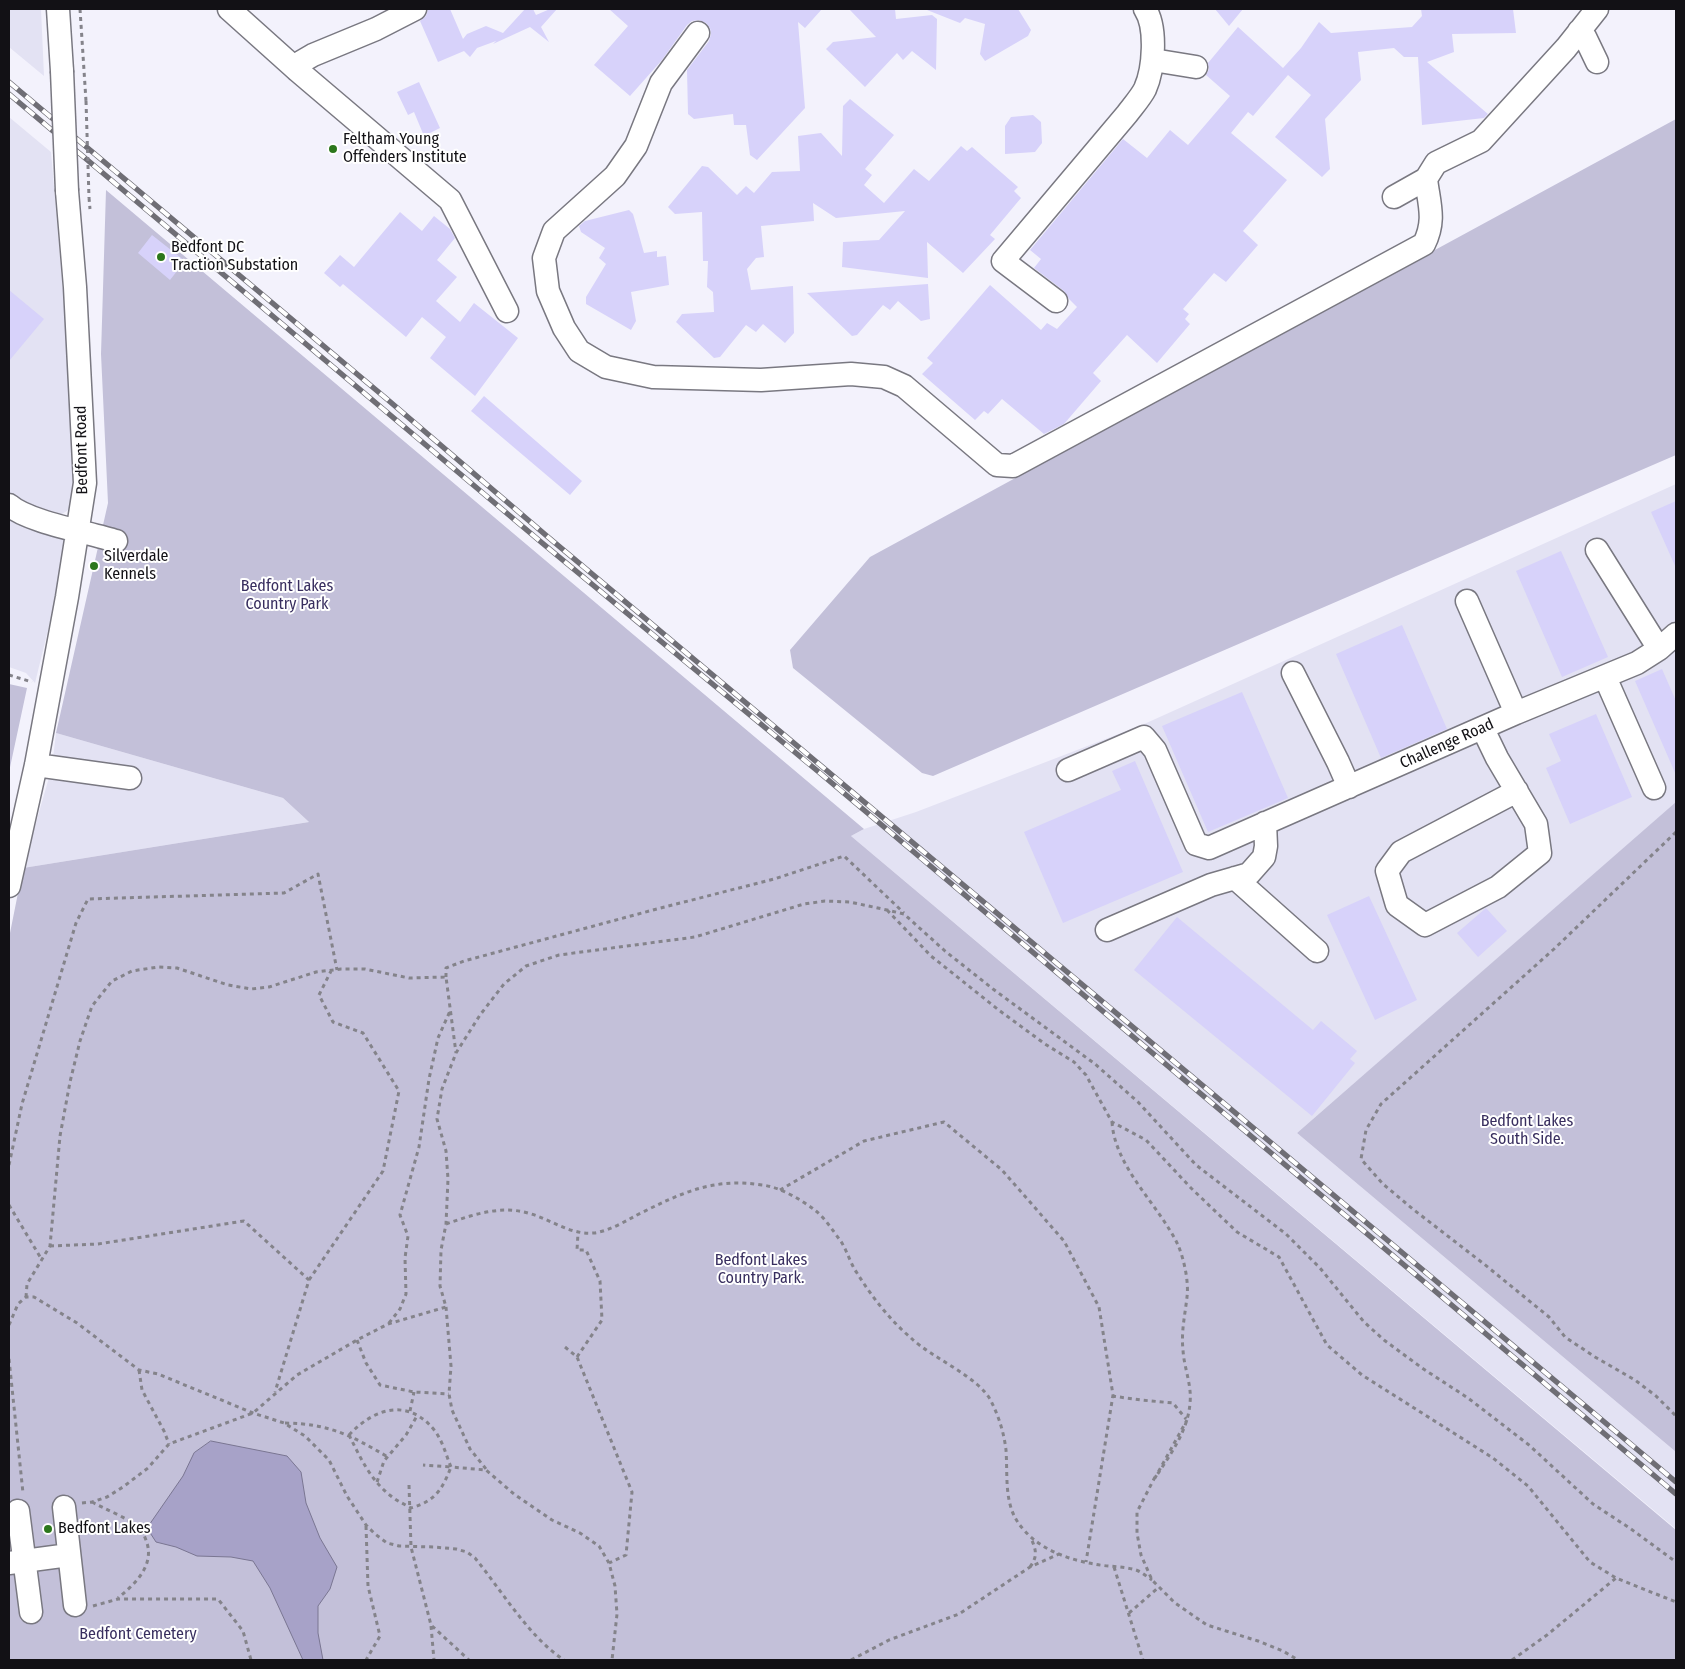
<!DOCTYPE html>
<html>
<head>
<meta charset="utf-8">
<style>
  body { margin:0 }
  #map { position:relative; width:1685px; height:1669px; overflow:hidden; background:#f3f2fc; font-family:"Fira Sans Condensed",sans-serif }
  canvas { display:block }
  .frame { position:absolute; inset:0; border:10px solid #121115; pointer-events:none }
</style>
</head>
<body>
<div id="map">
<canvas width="1685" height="1669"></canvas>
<div class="frame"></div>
</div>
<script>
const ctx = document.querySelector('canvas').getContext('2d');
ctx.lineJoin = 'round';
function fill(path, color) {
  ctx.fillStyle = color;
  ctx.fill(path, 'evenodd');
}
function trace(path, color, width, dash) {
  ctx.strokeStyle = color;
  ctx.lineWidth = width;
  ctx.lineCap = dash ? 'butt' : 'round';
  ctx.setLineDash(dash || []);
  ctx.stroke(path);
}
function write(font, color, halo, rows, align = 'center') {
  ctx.font = font + ' "Fira Sans Condensed",sans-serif';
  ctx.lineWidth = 4;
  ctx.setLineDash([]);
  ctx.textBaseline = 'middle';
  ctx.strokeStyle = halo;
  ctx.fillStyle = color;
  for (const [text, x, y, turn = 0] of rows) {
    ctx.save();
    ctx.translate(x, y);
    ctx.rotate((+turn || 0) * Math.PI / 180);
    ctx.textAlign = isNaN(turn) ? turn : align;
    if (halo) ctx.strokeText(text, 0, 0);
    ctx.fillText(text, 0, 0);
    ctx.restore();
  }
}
fill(new Path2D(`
  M 9,9 L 41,9 L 44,76 L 9,47 Z
  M 9,117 L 51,152 L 79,478 L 73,507 L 62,514 L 57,528 L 65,535 L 68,548 L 35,683 L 26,673 L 9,667 Z
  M 1676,484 L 1676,803 L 1297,1133 L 1676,1452 L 1676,1529 L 851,836 L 864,829 L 916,812 L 1142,725 Z
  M 56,733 L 283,798 L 309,822 L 23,868 L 52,767 Z`), '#e3e2f3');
fill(new Path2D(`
  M 1676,119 L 1676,455 L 933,776 L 922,773 L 793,668 L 790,650 L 870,557 Z
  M 106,190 L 864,829 L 851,836 L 1676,1530 L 1676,1660 L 9,1660 L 9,938 L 23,868 L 309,822 L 283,798 L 56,733 L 108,503 L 101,354 Z
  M 9,684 L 27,688 L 9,772 Z
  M 1676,802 L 1676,1452 L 1297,1133 Z`), '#c3c0d9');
const water = new Path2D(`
  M 211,1441 L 287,1456 L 301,1472 L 306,1503 L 320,1538 L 337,1567 L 330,1589 L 318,1606 L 318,1633 L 323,1660 L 303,1660 L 270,1588 L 253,1561 L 231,1557 L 197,1556 L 176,1547 L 156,1542 L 147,1528 L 183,1476 L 194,1453 Z`);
fill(water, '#a7a2c8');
trace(water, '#7a7692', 1);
fill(new Path2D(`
  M 428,9 L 450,9 L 463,39 L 467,34 L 486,26 L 503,33 L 525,9 L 533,9 L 536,15 L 550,9 L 557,9 L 541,27 L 549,42 L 530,27 L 493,44 L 496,41 L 477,48 L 470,57 L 464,51 L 438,62 L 420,21 L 426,16 Z
  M 609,9 L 822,9 L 805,28 L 798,22 L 805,108 L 757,160 L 750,155 L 746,125 L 734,125 L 733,114 L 694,119 L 688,114 L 687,70 L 709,41 L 711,34 L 710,28 L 706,23 L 699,20 L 692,21 L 687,25 L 662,60 L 630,96 L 594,65 L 628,26 Z
  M 849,9 L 895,9 L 896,19 L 932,15 L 937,19 L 936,70 L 912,51 L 903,60 L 897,53 L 865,87 L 826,49 L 833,42 L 876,37 Z
  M 927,9 L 1018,9 L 1031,30 L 1028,36 L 985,61 L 980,54 L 985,24 L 965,18 L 960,23 L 927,10 Z
  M 1215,9 L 1243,9 L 1229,26 Z
  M 1421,9 L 1513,9 L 1516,33 L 1452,34 L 1454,52 L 1427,62 L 1488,114 L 1484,118 L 1422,125 L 1418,57 L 1404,57 L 1394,48 L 1358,52 L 1361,80 L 1325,119 L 1330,169 L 1322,177 L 1275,137 L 1311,95 L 1288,75 L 1253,116 L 1248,112 L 1231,133 L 1287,180 L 1243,231 L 1258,245 L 1226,282 L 1214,273 L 1183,309 L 1189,314 L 1185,319 L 1190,324 L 1157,363 L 1127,335 L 1093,373 L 1101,381 L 1064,424 L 1044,434 L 1002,399 L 988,414 L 984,411 L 975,420 L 922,374 L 933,363 L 927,358 L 990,285 L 1041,330 L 1047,323 L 1057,329 L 1077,307 L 1069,299 L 1064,291 L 1034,268 L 1041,259 L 1030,250 L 1123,139 L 1147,158 L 1170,130 L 1188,145 L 1230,96 L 1206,75 L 1209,69 L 1208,63 L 1238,27 L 1283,68 L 1301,48 L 1319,22 L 1331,33 L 1412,27 L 1422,16 Z
  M 419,82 L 440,128 L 424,136 L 414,112 L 408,115 L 397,92 Z
  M 850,99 L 894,135 L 865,169 L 872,175 L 864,185 L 884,203 L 914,169 L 929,181 L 961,146 L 967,151 L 972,147 L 1018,187 L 1014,191 L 1021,198 L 990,235 L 995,239 L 963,273 L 927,242 L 928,278 L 842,267 L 843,242 L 879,240 L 905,211 L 836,218 L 813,203 L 814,221 L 761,226 L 764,257 L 756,258 L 747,269 L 751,290 L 793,286 L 794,333 L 785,343 L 763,324 L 756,332 L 746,325 L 720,357 L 714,358 L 676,322 L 682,314 L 714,312 L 713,292 L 707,287 L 708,261 L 703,261 L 702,212 L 675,214 L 668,207 L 702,166 L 708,167 L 737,195 L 746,186 L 754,193 L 772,172 L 800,171 L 798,136 L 821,133 L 842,156 L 843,106 Z
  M 1033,115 L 1041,122 L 1042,143 L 1035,152 L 1005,154 L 1005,126 L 1011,117 Z
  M 629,210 L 633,214 L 644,253 L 657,251 L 657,257 L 666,256 L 669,285 L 631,292 L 636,321 L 631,330 L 586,304 L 586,297 L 606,264 L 599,258 L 605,248 L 581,232 L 579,226 L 585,221 Z
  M 400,212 L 422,231 L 434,216 L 450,229 L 455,238 L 437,260 L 457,277 L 436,301 L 460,322 L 474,303 L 518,338 L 475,396 L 430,358 L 446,337 L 422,317 L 406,337 L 343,284 L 340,287 L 324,273 L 340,255 L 354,267 Z
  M 152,235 L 185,261 L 170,280 L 138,253 Z
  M 928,284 L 930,319 L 921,321 L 898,301 L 890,310 L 883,305 L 857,335 L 852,336 L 807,293 Z
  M 9,290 L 44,319 L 9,361 Z
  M 484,396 L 582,481 L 570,495 L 471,411 Z
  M 1676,501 L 1676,568 L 1651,512 Z
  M 1561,551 L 1608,657 L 1562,677 L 1516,571 Z
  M 1402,625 L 1447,729 L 1381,758 L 1336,654 Z
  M 1662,669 L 1676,701 L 1676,775 L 1635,681 Z
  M 1242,692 L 1288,798 L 1208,832 L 1162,726 Z
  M 1596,714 L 1632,797 L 1570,824 L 1546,768 L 1561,761 L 1549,734 Z
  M 1135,761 L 1183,872 L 1063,923 L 1024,832 L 1121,790 L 1112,771 Z
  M 1369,896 L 1417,1000 L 1375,1020 L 1327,915 Z
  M 1486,908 L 1507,931 L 1478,957 L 1457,933 Z
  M 1177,917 L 1313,1030 L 1321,1021 L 1357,1051 L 1350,1059 L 1355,1063 L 1312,1116 L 1134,970 Z`), '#d7d2fa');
const minor = new Path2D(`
  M 58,9 L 62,71
  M 229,9 L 297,70 L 450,200 L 507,311
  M 1579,31 L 1585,37 L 1597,62
  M 698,33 L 661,83 L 636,146 L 615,176 L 554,231 L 544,258 L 548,291 L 564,328 L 579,351 L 606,367 L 653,377 L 761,380 L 851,374 L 884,377 L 904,386 L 997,465 L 1013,466 L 1424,244 C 1436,220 1429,204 1426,179 L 1436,163 L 1481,141 L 1566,48 L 1597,9
  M 1153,60 L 1196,67
  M 297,70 L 301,62 L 313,55 L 376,29 L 415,9
  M 1394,197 L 1426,179
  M 1056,301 L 1003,261 L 1127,114 C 1133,106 1141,97 1145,89 C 1154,69 1157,27 1145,9
  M 9,505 C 28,522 88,532 116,541
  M 1597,550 L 1659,649
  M 1467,601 L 1516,713
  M 1293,673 L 1338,762 L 1349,787
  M 1605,677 L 1654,788
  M 1483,729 L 1497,758 L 1536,824 L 1540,853 L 1498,887 L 1425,925 L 1397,905 L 1387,871 L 1401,852 L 1517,791
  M 36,765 L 130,778
  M 1068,770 L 1144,737 L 1155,750 L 1196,844 L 1209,848 L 1516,713 L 1637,663 L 1659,649 L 1676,634
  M 1235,878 L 1317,951
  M 9,886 L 36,765 L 67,597 L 85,483 L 75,287 L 67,191
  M 1107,930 L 1211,885 L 1249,874 L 1264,857 L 1266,846 L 1265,823
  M 64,1507 L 75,1605
  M 18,1511 L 31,1612
  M 9,1563 L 69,1555`);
trace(minor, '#797881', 25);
trace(new Path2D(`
  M 80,9 L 86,101
  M 89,198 L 90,209
  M 9,675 L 32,682
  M 1676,832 L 1554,949 L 1381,1104 L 1366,1130 L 1361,1159 L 1383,1184 L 1414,1210 L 1484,1264 L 1549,1317 L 1565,1337 L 1595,1357 L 1635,1380 L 1656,1396 L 1676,1416
  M 887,910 L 931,956 L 1000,1011 L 1045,1044 L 1074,1062 L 1086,1075 L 1112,1122 L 1146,1140 L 1191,1188 L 1237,1232 L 1279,1257 L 1327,1345 L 1362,1375 L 1493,1458 L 1528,1486 L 1590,1562 L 1616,1578 L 1676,1602
  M 446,977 L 446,968 L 464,961 L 653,910 L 774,879 L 844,856 L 904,913
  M 1112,1122 C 1115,1168 1159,1205 1178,1245 C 1184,1259 1189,1282 1187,1297 C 1185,1315 1181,1332 1183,1350 C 1184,1368 1192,1385 1190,1403 C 1188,1431 1170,1455 1155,1478 L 1187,1420
  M 9,1165 L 22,1104 L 76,923 L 88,899 L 284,893 L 318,874 L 337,970
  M 780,1190 L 864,1141 L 944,1122 L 1002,1170 L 1064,1241 L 1099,1307 L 1113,1395 L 1086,1562
  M 9,1205 L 42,1260
  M 446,1224 C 472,1215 500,1205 528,1213 C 551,1219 569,1235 594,1233 C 609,1231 624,1222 637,1215 C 679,1194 713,1177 762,1185 C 780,1187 802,1200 816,1211 C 825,1218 833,1231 840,1240 C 847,1250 850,1263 857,1273 C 872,1297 890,1320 911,1338 C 932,1358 979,1377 991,1401 C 999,1417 1004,1433 1006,1450 C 1008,1479 1003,1508 1024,1530 C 1041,1550 1070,1560 1094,1564 C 1108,1567 1123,1566 1136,1570 C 1142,1572 1147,1577 1152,1580
  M 50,1246 L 98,1244 L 244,1221 L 309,1280 L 275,1392
  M 309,1280 L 383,1171 L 399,1091 L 363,1033 L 333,1022 L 319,995 L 331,971
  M 26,1297 L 27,1284 L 50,1246 L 60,1136 L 70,1082 L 80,1041 L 92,1006 L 112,981 L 132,971 L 158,967 L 177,968 L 228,985 L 251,989 L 269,987 L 316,972 L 341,969 L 365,969 L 409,978 L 446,977 L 456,1053
  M 446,1307 L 451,1366 L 449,1394 L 452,1410 L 470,1449 L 486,1469
  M 389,1323 L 400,1309 L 406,1294 L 405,1258 L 408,1236 L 400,1215 L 419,1147 L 429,1079 L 438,1038 L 450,1011
  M 9,1325 L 18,1304 L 26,1297 L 34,1297 L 77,1323 L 139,1370 L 158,1374 L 253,1413 L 284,1423 L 305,1436 L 329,1460 L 347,1496 L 366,1525 L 375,1534 L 387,1543 L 399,1546 L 434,1547 L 456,1549 L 467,1552 L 475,1558 C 502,1591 529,1637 564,1660
  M 357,1340 L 366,1363 L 380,1385 L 414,1392 L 449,1394
  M 565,1347 L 577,1357 L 632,1492 L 626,1555 L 609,1563
  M 577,1357 L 602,1320 L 600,1281 L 586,1250 L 577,1250 L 578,1233
  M 9,1359 L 23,1493
  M 139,1370 L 142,1390 L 164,1431 L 169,1444
  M 1112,1396 L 1141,1400 L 1173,1403 L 1186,1419
  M 410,1411 L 414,1392
  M 285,1423 C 330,1424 350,1435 388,1457
  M 349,1435 C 375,1407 409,1398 435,1431 C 443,1442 446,1455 451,1467 L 486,1470 L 514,1494 L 552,1520 L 580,1533 L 599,1546 L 609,1563 L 615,1586 L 617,1614 L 612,1660
  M 349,1435 C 360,1457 371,1481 391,1496 C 397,1501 404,1504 411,1508 C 435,1501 442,1490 451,1467 L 423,1465
  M 1155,1477 L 1137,1512 L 1137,1533 L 1141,1555 L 1152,1580 L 1175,1603 L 1207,1625 L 1258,1641 L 1283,1651 L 1298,1660
  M 377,1482 L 384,1461 L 406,1435 L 417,1416
  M 409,1485 L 411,1547 L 431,1625 L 469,1660
  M 92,1502 C 103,1508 129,1519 137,1526 C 142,1530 145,1537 147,1543 C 154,1566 135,1584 118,1598
  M 82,1503 L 92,1502 L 107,1497 L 123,1487 L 148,1468 L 169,1444 L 253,1413 L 297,1375 L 357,1340 L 388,1324 L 446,1307 L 440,1286 L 441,1250 L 446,1224 L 448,1179 L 446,1151 L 437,1119 L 442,1089 L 456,1053 L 480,1015 L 504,984 L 526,966 L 559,955 L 695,937 L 804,904 L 825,901 L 850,902 L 887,910 L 904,914 L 945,951 L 993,989 L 1095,1064 L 1138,1102 L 1196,1165 L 1286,1234 L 1320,1268 L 1364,1322 L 1384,1340 L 1422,1368 L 1468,1398 L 1529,1445 L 1593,1504 L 1631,1529 L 1676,1562
  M 366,1526 L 368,1586 L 380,1636 L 366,1660
  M 1030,1567 C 1038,1556 1036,1550 1031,1538
  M 1114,1567 L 1143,1660
  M 93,1606 L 118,1599 L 218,1599 L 243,1631 L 251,1660
  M 1129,1613 L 1159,1587
  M 431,1626 L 434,1660
  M 851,1660 L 889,1640 L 959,1614 L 1030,1567 L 1059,1554
  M 1512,1660 L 1547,1635 L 1616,1578`), '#84838a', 3, [4, 4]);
trace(minor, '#fff', 22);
const rail = new Path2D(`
  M 9,82 L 388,400 L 548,537 L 1676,1482
  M 9,94 L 541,542 L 820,773 L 1676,1494`);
trace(rail, '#6f6e75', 5.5);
trace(rail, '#fff', 4, [11]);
const minorBridge = new Path2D(`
  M 62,71 L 67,191`);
trace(minorBridge, '#797881', 25, []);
trace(new Path2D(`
  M 86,101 L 89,198`), '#84838a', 3, [4, 4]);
trace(minorBridge, '#fff', 22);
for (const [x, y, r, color] of [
  [333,149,5,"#2c771c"],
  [161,257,5,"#2c771c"],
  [94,566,5,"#2c771c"],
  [48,1529,5,"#2c771c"]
]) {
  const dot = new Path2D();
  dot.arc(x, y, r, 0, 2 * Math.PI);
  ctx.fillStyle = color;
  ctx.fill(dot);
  trace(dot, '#fff', 2);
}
write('16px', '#121115', '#fff', [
  ["Feltham Young",343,140],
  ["Offenders Institute",343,158],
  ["Bedfont DC",171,248],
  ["Traction Substation",171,266],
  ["Silverdale",104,557],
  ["Kennels",104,575],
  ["Bedfont Lakes",58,1529]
], 'left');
write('16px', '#121115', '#fff', [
  ["Bedfont Road",82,450,-91],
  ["Challenge Road",1447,744,-24]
]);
write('16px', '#382e5f', '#fff', [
  ["Bedfont Lakes",287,587],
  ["Country Park",287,605],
  ["Bedfont Lakes",1527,1122],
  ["South Side.",1527,1140],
  ["Bedfont Lakes",761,1261],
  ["Country Park.",761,1279],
  ["Bedfont Cemetery",138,1635]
]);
</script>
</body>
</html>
